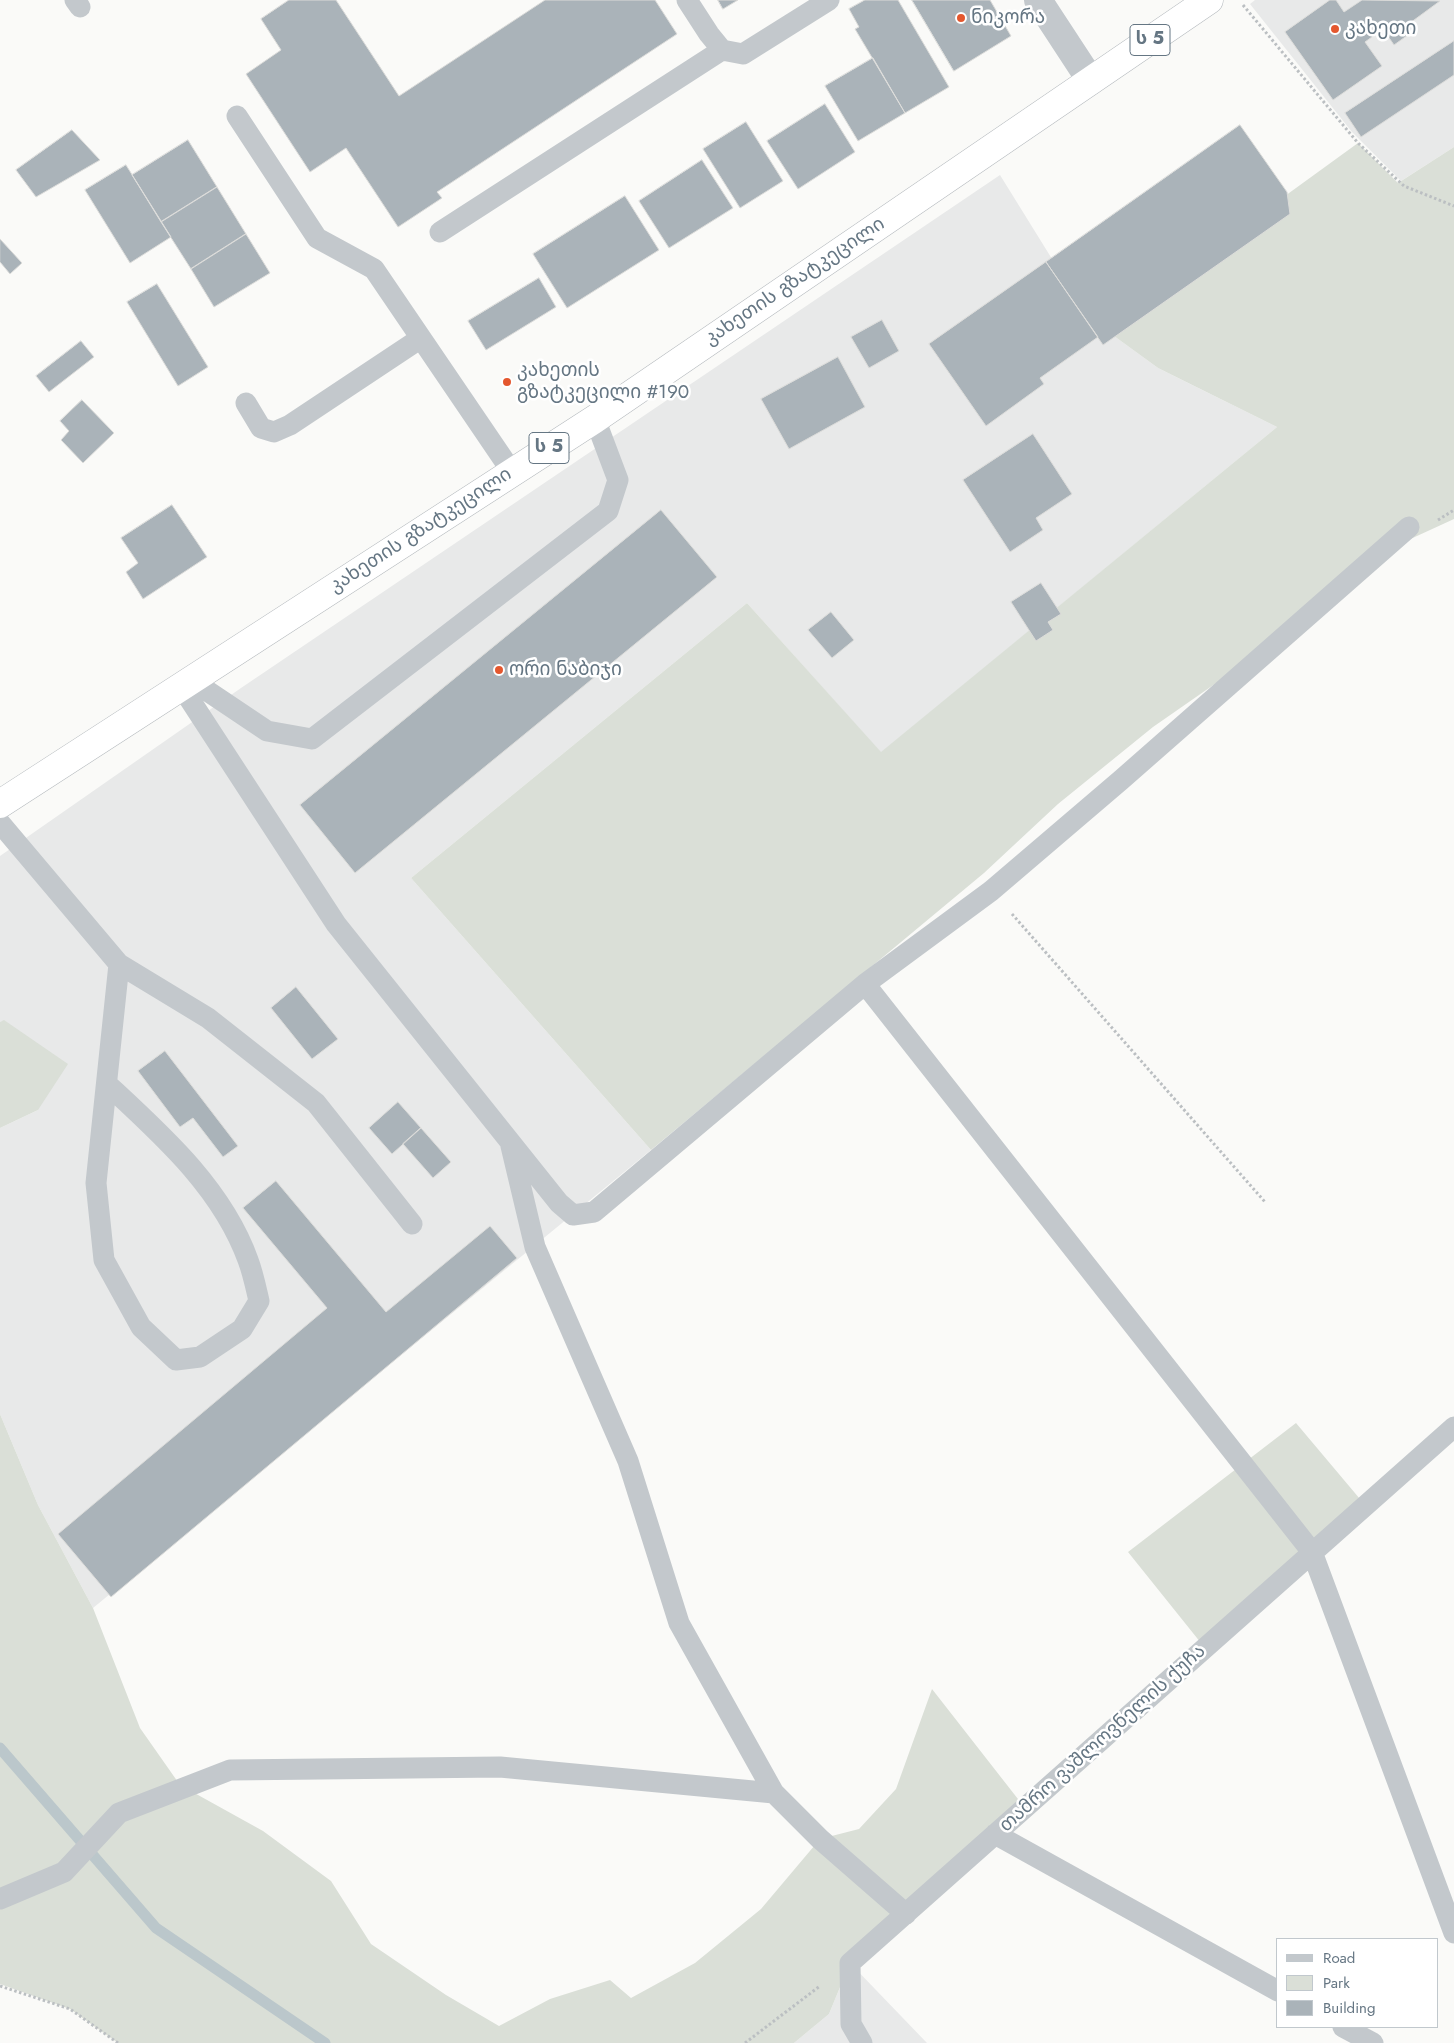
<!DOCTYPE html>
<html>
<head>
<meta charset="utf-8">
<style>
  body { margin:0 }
  #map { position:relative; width:1454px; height:2043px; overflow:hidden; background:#fafaf8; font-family:Jost,sans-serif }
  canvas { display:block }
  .legend { position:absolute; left:1276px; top:1938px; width:162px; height:90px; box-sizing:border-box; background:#fff; border:1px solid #c1c8cd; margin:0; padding:6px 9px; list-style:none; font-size:15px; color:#657683 }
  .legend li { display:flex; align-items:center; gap:10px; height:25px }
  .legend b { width:25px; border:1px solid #c1c8cd }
</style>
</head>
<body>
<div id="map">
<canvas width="1454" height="2043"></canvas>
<ul class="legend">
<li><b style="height:6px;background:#c3c8cc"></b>Road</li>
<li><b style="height:14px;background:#dadfd7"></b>Park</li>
<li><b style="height:14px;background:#aab3b9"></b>Building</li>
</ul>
</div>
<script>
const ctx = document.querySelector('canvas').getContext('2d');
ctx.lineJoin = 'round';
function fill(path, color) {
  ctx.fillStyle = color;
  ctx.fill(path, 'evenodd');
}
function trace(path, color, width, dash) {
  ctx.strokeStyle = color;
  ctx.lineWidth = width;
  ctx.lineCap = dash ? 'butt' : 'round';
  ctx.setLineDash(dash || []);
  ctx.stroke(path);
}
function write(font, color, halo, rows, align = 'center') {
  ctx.font = font + ' Jost,"Noto Sans Georgian",sans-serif';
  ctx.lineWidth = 5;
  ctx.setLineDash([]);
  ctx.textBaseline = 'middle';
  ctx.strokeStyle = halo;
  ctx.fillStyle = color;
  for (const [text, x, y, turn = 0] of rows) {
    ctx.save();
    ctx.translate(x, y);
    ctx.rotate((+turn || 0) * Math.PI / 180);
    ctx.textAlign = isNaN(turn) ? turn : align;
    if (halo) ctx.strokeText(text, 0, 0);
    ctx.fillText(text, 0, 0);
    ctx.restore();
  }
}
fill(new Path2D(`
  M 1255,0 L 1454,0 L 1454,147 L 1401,181 L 1352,132 L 1250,4 Z
  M 1000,175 L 1088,317 L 1158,368 L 1277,427 L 881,753 L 747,603 L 411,878 L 651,1150 L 93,1608 L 38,1505 L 0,1414 L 0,1128 L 38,1110 L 5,1021 L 0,1022 L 0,856 L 241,688 Z
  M 850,1963 L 927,2043 L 794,2043 L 829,2014 Z`), '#e8e9e9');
fill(new Path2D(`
  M 1358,143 L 1398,183 L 1454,147 L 1454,519 L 1356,564 L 1255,656 L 1153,727 L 1058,804 L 984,873 L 651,1150 L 411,878 L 747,603 L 881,752 L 1277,427 L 1158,368 L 1103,328 Z
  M 4,1020 L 68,1064 L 38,1110 L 0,1128 L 0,1022 Z
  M 0,1414 L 38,1505 L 93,1608 L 140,1728 L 180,1785 L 263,1831 L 331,1881 L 371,1944 L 446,1995 L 499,2026 L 550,1999 L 610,1980 L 631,1998 L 695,1963 L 761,1909 L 820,1839 L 859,1829 L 896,1789 L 932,1689 L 1025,1808 L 850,1963 L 829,2014 L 794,2043 L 118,2043 L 70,2009 L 0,1984 Z
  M 1296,1423 L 1365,1505 L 1205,1648 L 1128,1552 Z`), '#dadfd7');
trace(new Path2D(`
  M 0,1748 L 156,1928 L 325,2043`), '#bbc7cb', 11);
const building = new Path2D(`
  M 289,0 L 336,0 L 399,96 L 545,0 L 655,0 L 677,34 L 437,192 L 442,198 L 398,227 L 346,148 L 310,172 L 246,74 L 281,50 L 261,19 Z
  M 718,0 L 738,0 L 723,9 Z
  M 865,0 L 898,0 L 949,87 L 905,113 L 855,29 L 859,27 L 849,9 Z
  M 912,0 L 990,0 L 1011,36 L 954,71 Z
  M 1330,0 L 1336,0 L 1344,12 L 1362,0 L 1440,1 L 1410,23 L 1415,30 L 1394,45 L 1383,29 L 1365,42 L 1382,66 L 1333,100 L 1285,32 Z
  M 1454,41 L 1454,75 L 1361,137 L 1345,113 Z
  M 873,58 L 905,113 L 858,141 L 825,86 Z
  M 825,104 L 855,152 L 798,189 L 767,141 Z
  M 746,122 L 783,181 L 740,208 L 703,149 Z
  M 1240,125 L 1287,192 L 1290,214 L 1103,345 L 1046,262 Z
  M 72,130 L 100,160 L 36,197 L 16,170 Z
  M 188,140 L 217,187 L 161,222 L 132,175 Z
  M 702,160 L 733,208 L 669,248 L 639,201 Z
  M 126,165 L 171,237 L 130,263 L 85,190 Z
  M 217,187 L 246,234 L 191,269 L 161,222 Z
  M 625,196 L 659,250 L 567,308 L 533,254 Z
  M 246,234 L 270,273 L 214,307 L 191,269 Z
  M 0,239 L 22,263 L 10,274 L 0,262 Z
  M 1046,262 L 1098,337 L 1040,378 L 1044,384 L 986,426 L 929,344 Z
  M 539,278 L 556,307 L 486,350 L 468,321 Z
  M 157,284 L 208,367 L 178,386 L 127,302 Z
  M 882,320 L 899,351 L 869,368 L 851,337 Z
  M 81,341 L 94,357 L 49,392 L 36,376 Z
  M 838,357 L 865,407 L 789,449 L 761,399 Z
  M 82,400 L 114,433 L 83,463 L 61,440 L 69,431 L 60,421 Z
  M 1033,434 L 1072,494 L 1036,518 L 1043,530 L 1010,552 L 963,480 Z
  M 172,505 L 207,557 L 143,599 L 126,572 L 138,563 L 121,538 Z
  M 661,510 L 717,577 L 355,873 L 300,805 Z
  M 1041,583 L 1061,614 L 1048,622 L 1053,630 L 1036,641 L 1011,602 Z
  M 831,612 L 854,640 L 832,658 L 808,630 Z
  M 296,987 L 338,1039 L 312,1059 L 271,1008 Z
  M 165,1051 L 238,1146 L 223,1157 L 193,1118 L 180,1127 L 138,1071 Z
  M 398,1102 L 421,1128 L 392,1154 L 369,1128 Z
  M 421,1128 L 451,1162 L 433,1178 L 403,1144 Z
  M 276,1181 L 386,1312 L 490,1226 L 517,1258 L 111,1597 L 58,1534 L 327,1308 L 243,1208 Z`);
fill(building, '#aab3b9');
trace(building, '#dcdcda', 1);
const highway = new Path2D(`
  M 0,804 L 595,419 L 1209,0`);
trace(highway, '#b4b9bd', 29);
trace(new Path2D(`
  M 1243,5 L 1358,143 L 1404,186 L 1454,206
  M 1438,520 L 1454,510
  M 1012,914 L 1265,1202
  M 0,1986 L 70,2009 L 118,2043
  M 745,2043 L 820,1986`), '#bbbfc2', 3, [2.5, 2.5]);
trace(new Path2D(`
  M 75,0 L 80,7
  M 687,0 L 709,34 L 722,50 L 743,54 L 829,0
  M 237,116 L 317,238 L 374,269 L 512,472
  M 440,232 L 722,50
  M 246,403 L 261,428 L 274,432 L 290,425 L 421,338
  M 191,680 L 267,731 L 312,739 L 608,511 L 618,480 L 595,419
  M 181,686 L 336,924 L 559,1203 L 573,1215 L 594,1212 L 865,984 L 991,891 L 1121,780 L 1409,527
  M 0,823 L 119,964 L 208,1018 L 316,1103 L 412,1224
  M 865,984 L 1312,1552 L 1454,1933
  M 107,1084 C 162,1135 222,1188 248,1260 C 253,1273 256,1288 259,1301 L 242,1329 L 200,1357 L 176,1360 L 141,1327 L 104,1260 L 96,1183 L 119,964
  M 511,1146 L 535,1247 L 628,1461 L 679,1623 L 774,1793 L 820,1839 L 906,1914
  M 995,1834 L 1278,1991
  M 0,1899 L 64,1872 L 119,1813 L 230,1770 L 500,1767 L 774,1793
  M 1343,2027 L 1373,2043
  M 862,2043 L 851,2024 L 850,1963 L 1454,1427`), '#c3c8cc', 21);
trace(new Path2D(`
  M 1038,0 L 1091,81`), '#c3c8cc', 28);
trace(highway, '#fff', 28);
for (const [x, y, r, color] of [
  [961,18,5,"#e4572e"],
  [1335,29,5,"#e4572e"],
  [507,382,5,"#e4572e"],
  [499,670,5,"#e4572e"]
]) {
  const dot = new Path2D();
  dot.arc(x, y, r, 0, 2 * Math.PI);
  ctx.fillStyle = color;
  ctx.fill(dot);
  trace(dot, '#fff', 2);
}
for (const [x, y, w] of [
  [1150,40,40],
  [549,448,40]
]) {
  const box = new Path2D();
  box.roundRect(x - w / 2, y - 15.5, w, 31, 4);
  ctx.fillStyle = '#fff';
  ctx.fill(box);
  trace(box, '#657683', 1);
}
write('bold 18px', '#657683', null, [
  ["ს 5",1150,40],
  ["ს 5",549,448]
]);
write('19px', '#657683', '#fff', [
  ["ნიკორა",971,18],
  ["კახეთი",1345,29],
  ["კახეთის",517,371],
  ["გზატკეცილი #190",517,393],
  ["ორი ნაბიჯი",509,670]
], 'left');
write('19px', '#657683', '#fff', [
  ["კახეთის გზატკეცილი",795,282,-34],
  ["კახეთის გზატკეცილი",421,531,-33],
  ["თამრო ვაშლოვნელის ქუჩა",1103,1739,-42]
]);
</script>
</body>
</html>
